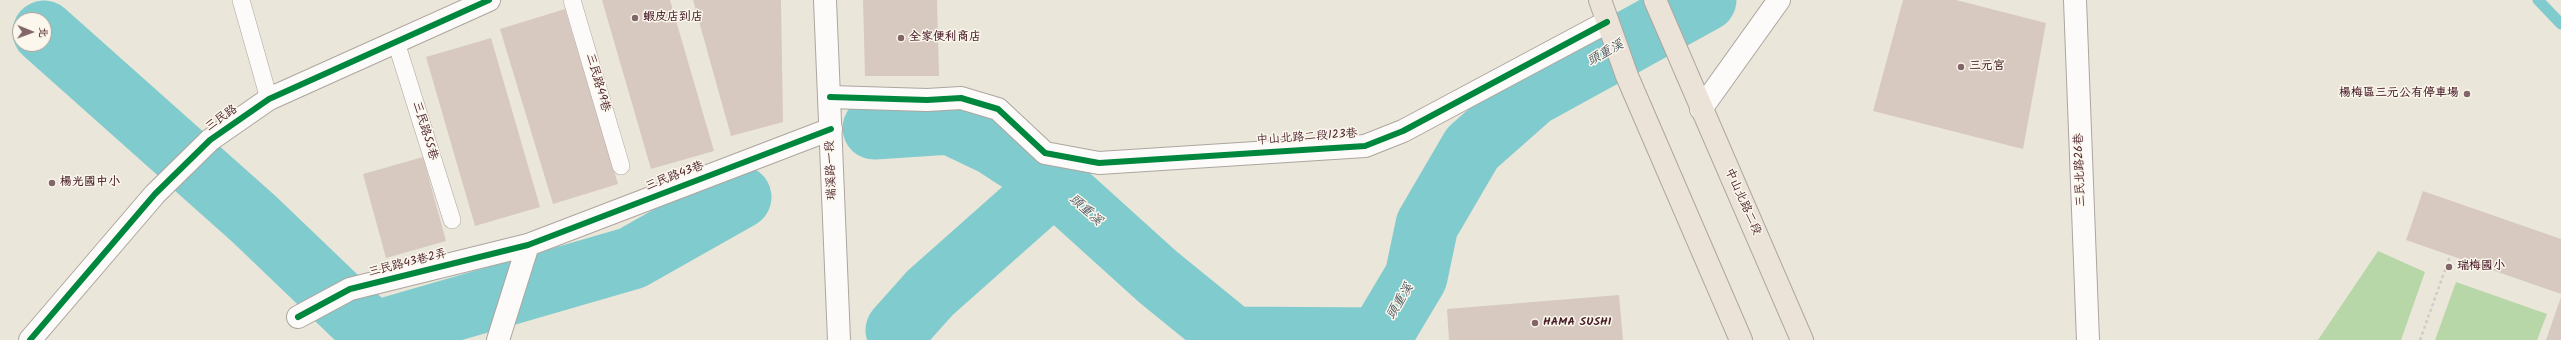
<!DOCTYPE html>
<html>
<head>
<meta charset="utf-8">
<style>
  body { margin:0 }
  #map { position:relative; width:2561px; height:340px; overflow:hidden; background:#ebe6da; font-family:Kalam,"LXGW WenKai TC",sans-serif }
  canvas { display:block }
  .north { position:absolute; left:12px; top:12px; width:40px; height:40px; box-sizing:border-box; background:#fbf7ec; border:1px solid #b4a19f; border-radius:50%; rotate:91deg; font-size:11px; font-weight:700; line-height:16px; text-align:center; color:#4a1f2b }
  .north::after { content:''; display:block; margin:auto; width:14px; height:18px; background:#826568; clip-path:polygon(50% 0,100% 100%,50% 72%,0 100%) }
</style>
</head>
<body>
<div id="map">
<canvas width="2561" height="340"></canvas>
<div class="north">北</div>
</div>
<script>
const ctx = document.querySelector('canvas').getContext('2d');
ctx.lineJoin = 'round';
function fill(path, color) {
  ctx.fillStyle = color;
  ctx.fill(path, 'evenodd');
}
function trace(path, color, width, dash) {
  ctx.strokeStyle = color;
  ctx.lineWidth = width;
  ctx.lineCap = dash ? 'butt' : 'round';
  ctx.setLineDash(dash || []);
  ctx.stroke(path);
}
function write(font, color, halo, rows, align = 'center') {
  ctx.font = font + ' Kalam,"LXGW WenKai TC",sans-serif';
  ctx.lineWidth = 3;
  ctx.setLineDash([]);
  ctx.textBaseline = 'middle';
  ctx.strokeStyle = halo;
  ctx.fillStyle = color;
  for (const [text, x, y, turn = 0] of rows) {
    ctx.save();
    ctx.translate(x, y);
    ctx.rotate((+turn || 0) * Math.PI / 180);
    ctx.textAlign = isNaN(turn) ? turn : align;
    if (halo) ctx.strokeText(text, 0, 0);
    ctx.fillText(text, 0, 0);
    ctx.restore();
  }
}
fill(new Path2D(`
  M 2378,251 L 2425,272 L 2401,340 L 2318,340 Z
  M 2456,282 L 2547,314 L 2537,340 L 2435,340 Z`), '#b8d7a8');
trace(new Path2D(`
  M 2538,0 L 2561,24`), '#80cbcd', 11);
trace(new Path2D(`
  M 44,32 L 254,219 L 373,333 L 632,258 L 740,197
  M 874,128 L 950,123 L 994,144 L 1054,183 L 1158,277 L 1233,338 L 1379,339 L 1416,277 L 1427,225 L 1472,148 L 1532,95 L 1705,0
  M 897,330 L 930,293 L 1054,183`), '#80cbcd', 63);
fill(new Path2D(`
  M 602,0 L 670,0 L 714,151 L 651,169 Z
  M 693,0 L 781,0 L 783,122 L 731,136 Z
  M 863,0 L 937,0 L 939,76 L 865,76 Z
  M 1903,0 L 1956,0 L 2046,23 L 2023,149 L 1873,111 Z
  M 565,9 L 618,184 L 553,204 L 500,29 Z
  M 491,38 L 540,207 L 475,226 L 426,57 Z
  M 423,157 L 446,241 L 386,258 L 363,174 Z
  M 2423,191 L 2561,239 L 2561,294 L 2406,240 Z
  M 1619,295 L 1623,340 L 1449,340 L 1447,309 Z
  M 2561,297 L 2561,340 L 2546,340 Z`), '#d7c9c0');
const service = new Path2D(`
  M 241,0 L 269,99
  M 572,0 L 621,166
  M 396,42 L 452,220`);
const minor = new Path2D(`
  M 2075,0 L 2088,340
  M 830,97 L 927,100 L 961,98 L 998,109 L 1045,153 L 1099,163 L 1365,146 L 1403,131 L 1607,22
  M 1701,109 L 1779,0
  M 298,317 L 350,289 L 528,245 L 831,129
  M 498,340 L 528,245`);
const tertiary = new Path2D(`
  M 825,0 L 839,340
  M 30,340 L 155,194 L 210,140 L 269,99 L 489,0`);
const primary = new Path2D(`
  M 1600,0 L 1627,76 L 1741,340
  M 1655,0 L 1802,340`);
trace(service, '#ada59f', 18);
trace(minor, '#ada59f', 24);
trace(tertiary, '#ada59f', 24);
trace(primary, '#ada59f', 24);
trace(new Path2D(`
  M 2420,340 L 2450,256`), '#cfcbc8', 2.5, [3, 3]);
trace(service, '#fcfbf9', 17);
trace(minor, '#fcfbf9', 22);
trace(tertiary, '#fcfbf9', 22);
trace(primary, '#ece3d8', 22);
trace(new Path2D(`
  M 830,97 L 927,100 L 961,98 L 998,109 L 1045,153 L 1099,163 L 1365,146 L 1403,131 L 1607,22
  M 298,317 L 350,289 L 528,245 L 831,129
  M 30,340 L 155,194 L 210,140 L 269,99 L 489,0`), '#00873e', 6);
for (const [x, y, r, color] of [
  [635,18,4,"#826568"],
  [901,38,4,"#826568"],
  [1961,67,4,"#826568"],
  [2467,94,4,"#826568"],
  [52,183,4,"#826568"],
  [2449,267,4,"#826568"],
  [1535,323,4,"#826568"]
]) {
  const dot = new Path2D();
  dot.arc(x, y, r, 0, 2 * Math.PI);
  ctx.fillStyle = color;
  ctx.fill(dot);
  trace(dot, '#fbf7ec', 1.5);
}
write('bold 12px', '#4a1f2b', '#fbf7ec', [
  ["蝦皮店到店",643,18],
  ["全家便利商店",909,38],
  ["三元宮",1969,67],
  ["楊梅區三元公有停車場",2459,94,"right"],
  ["楊光國中小",60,183],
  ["瑞梅國小",2457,267],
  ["HAMA SUSHI",1543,323]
], 'left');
write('12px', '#4a1f2b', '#fbf7ec', [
  ["三民路49巷",597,83,74],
  ["三民路",222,119,-35],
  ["三民路55巷",424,131,73],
  ["中山北路二段123巷",1307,138,-4],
  ["瑞溪路一段",832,170,-92],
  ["三民北路26巷",2081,170,-92],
  ["三民路43巷",675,177,-21],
  ["中山北路二段",1742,202,66],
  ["三民路43巷2弄",408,264,-14]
]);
write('italic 13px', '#4d5762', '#fbf7ec', [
  ["頭重溪",1606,54,-29],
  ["頭重溪",1085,211,42],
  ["頭重溪",1401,302,-59]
]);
</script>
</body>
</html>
